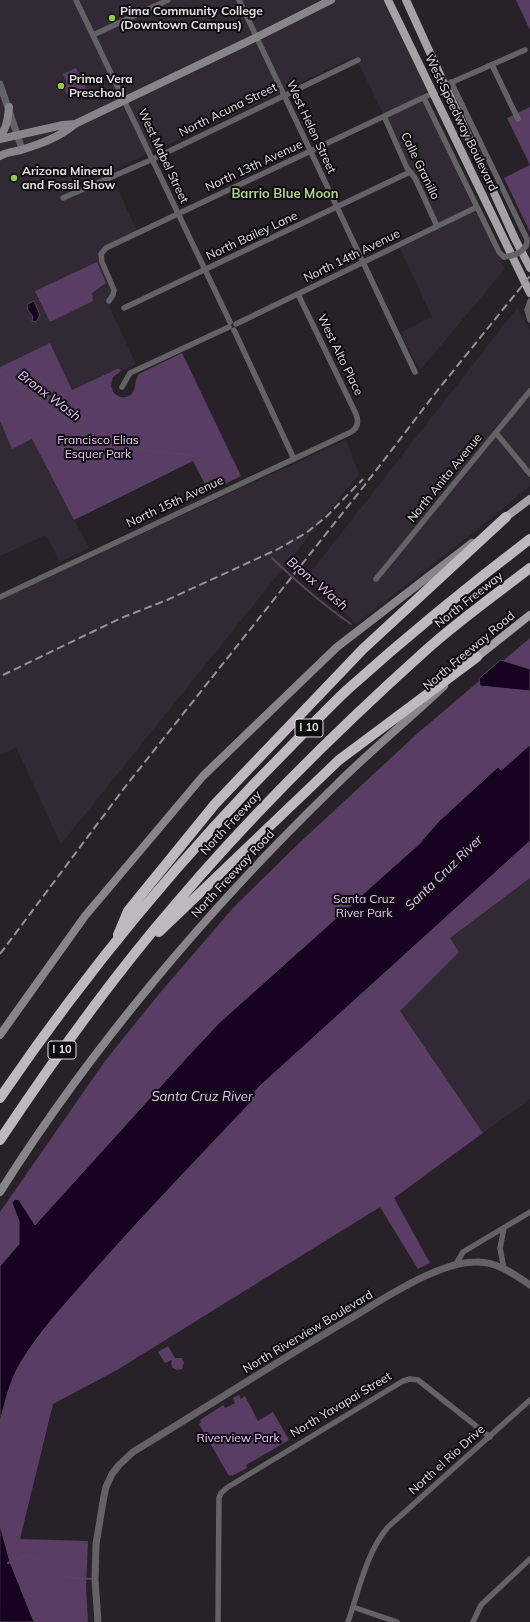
<!DOCTYPE html>
<html>
<head>
<meta charset="utf-8">
<style>
  body { margin:0 }
  canvas { display:block; background:#262228 }
</style>
</head>
<body>
<canvas width="530" height="1622"></canvas>
<script>
const ctx = document.querySelector('canvas').getContext('2d');
ctx.lineJoin = 'round';
function fill(path, color) {
  ctx.fillStyle = color;
  ctx.fill(path, 'evenodd');
}
function trace(path, color, width, dash) {
  ctx.strokeStyle = color;
  ctx.lineWidth = width;
  ctx.lineCap = dash ? 'butt' : 'round';
  ctx.setLineDash(dash || []);
  ctx.stroke(path);
}
function write(font, color, halo, rows, align = 'center') {
  ctx.font = font + ' Mulish,sans-serif';
  ctx.lineWidth = 4;
  ctx.setLineDash([]);
  ctx.textBaseline = 'middle';
  ctx.strokeStyle = halo;
  ctx.fillStyle = color;
  for (const [text, x, y, turn = 0] of rows) {
    ctx.save();
    ctx.translate(x, y);
    ctx.rotate((+turn || 0) * Math.PI / 180);
    ctx.textAlign = isNaN(turn) ? turn : align;
    if (halo) ctx.strokeText(text, 0, 0);
    ctx.fillText(text, 0, 0);
    ctx.restore();
  }
}
fill(new Path2D(`
  M 0,0 L 385,0 L 429,90 L 421,95 L 476,205 L 437,224 L 355,56 L 242,111 L 142,156 L 110,172 L 139,236 L 107,250 L 103,257 L 117,291 L 109,306 L 136,364 L 121,371 L 119,368 L 72,390 L 50,343 L 0,367 Z
  M 478,210 L 505,269 L 420,370 L 400,333 L 432,317 L 400,248 Z
  M 518,307 L 530,331 L 530,486 L 464,540 L 356,624 L 307,577 Z
  M 0,421 L 13,448 L 32,439 L 89,548 L 60,562 L 46,535 L 0,556 Z
  M 346,440 L 359,474 L 61,844 L 16,747 L 0,755 L 0,599 Z
  M 530,878 L 530,1099 L 483,1133 L 400,1011 L 459,952 L 450,938 Z`), '#312a34');
fill(new Path2D(`
  M 516,0 L 530,0 L 530,30 Z
  M 76,68 L 87,90 L 69,98 L 63,85 L 67,83 L 63,74 Z
  M 530,107 L 530,165 L 507,118 Z
  M 530,165 L 530,232 L 504,178 Z
  M 97,262 L 106,283 L 92,293 L 93,301 L 50,322 L 35,291 Z
  M 50,343 L 72,390 L 119,368 L 121,371 L 113,377 L 111,386 L 114,393 C 117,396 121,398 126,397 C 138,394 133,382 139,374 L 182,353 L 241,476 L 209,492 L 193,461 L 74,520 L 32,439 L 12,449 L 0,421 L 0,367 Z
  M 530,638 L 530,878 L 450,938 L 459,952 L 400,1011 L 483,1133 L 394,1198 L 430,1263 L 418,1269 L 380,1207 L 117,1370 L 53,1404 L 20,1539 L 88,1541 L 86,1587 L 88,1622 L 0,1622 L 0,1212 L 105,1061 L 159,994 L 233,908 L 296,846 L 419,732 Z
  M 168,1346 L 175,1358 L 182,1358 L 184,1363 L 182,1369 L 177,1370 L 173,1368 L 171,1364 L 172,1360 L 165,1363 L 158,1352 Z
  M 239,1395 L 241,1399 L 245,1396 L 258,1421 L 273,1412 L 289,1440 L 246,1465 L 247,1468 L 232,1476 L 231,1475 L 229,1476 L 199,1424 L 201,1422 L 200,1420 L 223,1405 L 225,1408 L 235,1403 L 233,1398 Z`), '#593d64');
const water = new Path2D(`
  M 34,301 L 40,315 L 36,322 L 32,321 L 33,317 L 28,310 L 27,305 Z
  M 501,660 L 530,669 L 530,691 L 480,686 L 479,679 Z
  M 530,745 L 530,841 L 261,1085 L 250,1097 L 253,1100 C 199,1157 145,1213 93,1272 C 68,1301 41,1329 21,1362 C 10,1380 5,1402 0,1422 L 0,1266 L 19,1244 L 19,1221 L 12,1203 L 15,1199 L 19,1200 L 35,1225 L 188,1056 L 220,1022 L 419,844 L 438,822 L 498,767 L 501,770 Z
  M 0,1525 L 10,1562 L 34,1622 L 0,1622 Z`);
fill(water, '#180221');
trace(water, '#55455b', 1);
trace(new Path2D(`
  M 0,371 L 75,427 L 101,440 L 149,451 L 191,455 L 201,461 L 217,483
  M 272,558 C 297,582 322,604 351,624
  M 8,1563 L 22,1557 L 29,1556 L 36,1559 L 64,1577 L 91,1579`), '#55455b', 2);
trace(new Path2D(`
  M 76,0 L 230,322
  M 239,0 L 415,372
  M 93,35 L 168,0
  M 492,65 L 518,119
  M 451,82 L 527,239 L 527,242 L 526,246
  M 448,84 L 525,50
  M 424,98 L 499,252 L 504,257
  M 384,116 L 407,168 L 415,178 L 437,226
  M 63,198 L 153,159 L 358,60
  M 109,301 L 113,295 L 114,290 L 102,262 L 101,254 L 106,248 L 433,93
  M 530,301 L 527,310 L 530,320
  M 124,308 L 410,172
  M 236,324 L 477,207
  M 234,330 L 294,459
  M 122,387 L 130,373 L 229,327
  M 496,433 L 530,474
  M 376,579 L 530,391
  M 0,597 L 349,433 C 358,429 359,422 356,414 L 298,294
  M 504,1228 L 500,1248 L 504,1269
  M 456,1264 L 463,1252 L 530,1212
  M 353,1607 L 397,1622
  M 218,1622 L 219,1498 L 221,1493 L 228,1487 L 403,1381 L 410,1379 L 418,1380 L 490,1437
  M 348,1622 C 359,1590 366,1553 388,1527 L 530,1400
  M 473,1622 L 481,1605 L 530,1559`), '#646265', 5.5);
trace(new Path2D(`
  M 0,84 L 22,149
  M 98,1622 L 95,1580 L 96,1544 L 104,1496 L 106,1487 L 112,1474 L 119,1465 L 133,1452 C 205,1408 275,1363 348,1320 C 382,1300 437,1262 476,1262 C 496,1261 514,1274 530,1285`), '#646265', 7);
trace(new Path2D(`
  M 0,136 C 7,128 8,118 9,107
  M 0,139 L 63,125 L 75,124
  M 0,156 C 7,152 13,152 21,150 C 40,144 60,137 75,124 L 257,37 L 331,0
  M 0,1035 L 85,916 L 203,776 L 337,647 L 472,543
  M 0,1192 C 92,1046 211,906 334,787 C 369,752 408,720 444,686`), '#88858a', 8);
trace(new Path2D(`
  M 388,0 L 530,293
  M 406,0 L 515,239 L 530,268
  M 506,517 L 530,499
  M 477,657 L 530,615`), '#a5a1a6', 8);
trace(new Path2D(`
  M 159,932 L 339,760 L 477,657
  M 118,935 L 128,911 L 215,804 L 363,649 L 506,517
  M 0,1098 C 86,972 184,853 292,745 C 310,727 328,708 347,690 C 406,637 467,587 530,539
  M 0,1140 C 54,1059 110,980 174,906 C 251,815 336,731 425,651 C 458,621 495,595 530,568`), '#beb9c0', 10);
trace(new Path2D(`
  M 3,675 L 121,618 L 167,600 L 278,549 L 306,533 L 327,516 L 363,479
  M 0,954 L 125,787 L 364,486 L 437,391 L 530,276`), '#959397', 2, [8, 4]);
trace(new Path2D(`
  M 504,257 C 513,256 520,254 526,246`), '#646265', 5.5);
for (const [x, y, r, color] of [
  [112,18,4,"#8ece43"],
  [61,86,4,"#8ece43"],
  [14,178,4,"#8ece43"]
]) {
  const dot = new Path2D();
  dot.arc(x, y, r, 0, 2 * Math.PI);
  ctx.fillStyle = color;
  ctx.fill(dot);
  trace(dot, '#0e0c0f', 1.5);
}
for (const [x, y, w] of [
  [309,728,28],
  [62,1050,28]
]) {
  const box = new Path2D();
  box.roundRect(x - w / 2, y - 9, w, 18, 3);
  ctx.fillStyle = '#0e0c0f';
  ctx.fill(box);
  trace(box, '#e2e0e3', 1);
}
write('bold 11px', '#e2e0e3', null, [
  ["I 10",309,728],
  ["I 10",62,1050]
]);
write('bold 12px', '#e2e0e3', '#0e0c0f', [
  ["Pima Community College",120,11],
  ["(Downtown Campus)",120,25],
  ["Prima Vera",69,79],
  ["Preschool",69,93],
  ["Arizona Mineral",22,171],
  ["and Fossil Show",22,185]
], 'left');
write('12px', '#e2e0e3', '#0e0c0f', [
  ["North Acuna Street",228,110,-26],
  ["West Speedway Boulevard",461,123,64],
  ["West Helen Street",311,127,65],
  ["West Mabel Street",163,156,65],
  ["North 13th Avenue",254,166,-25],
  ["Calle Granillo",420,166,64],
  ["North Bailey Lane",252,236,-25],
  ["North 14th Avenue",352,256,-26],
  ["West Alto Place",340,355,64],
  ["North Anita Avenue",445,478,-51],
  ["North 15th Avenue",175,502,-25],
  ["North Freeway",469,600,-38],
  ["North Freeway Road",469,651,-40],
  ["North Freeway",231,823,-47],
  ["North Freeway Road",233,874,-47],
  ["North Riverview Boulevard",308,1332,-31],
  ["North Yavapai Street",341,1405,-31],
  ["North el Rio Drive",447,1460,-42]
]);
write('12px', '#e9c1fa', '#0e0c0f', [
  ["Francisco Elias",98,440],
  ["Esquer Park",98,454],
  ["Santa Cruz",364,899],
  ["River Park",364,913],
  ["Riverview Park",238,1438]
]);
write('bold 13px', '#aed38e', '#0e0c0f', [
  ["Barrio Blue Moon",285,194]
]);
write('italic 13px', '#e9c0f9', '#0e0c0f', [
  ["Bronx Wash",49,396,37],
  ["Bronx Wash",317,584,40],
  ["Santa Cruz River",444,873,-44],
  ["Santa Cruz River",202,1097]
]);
</script>
</body>
</html>
